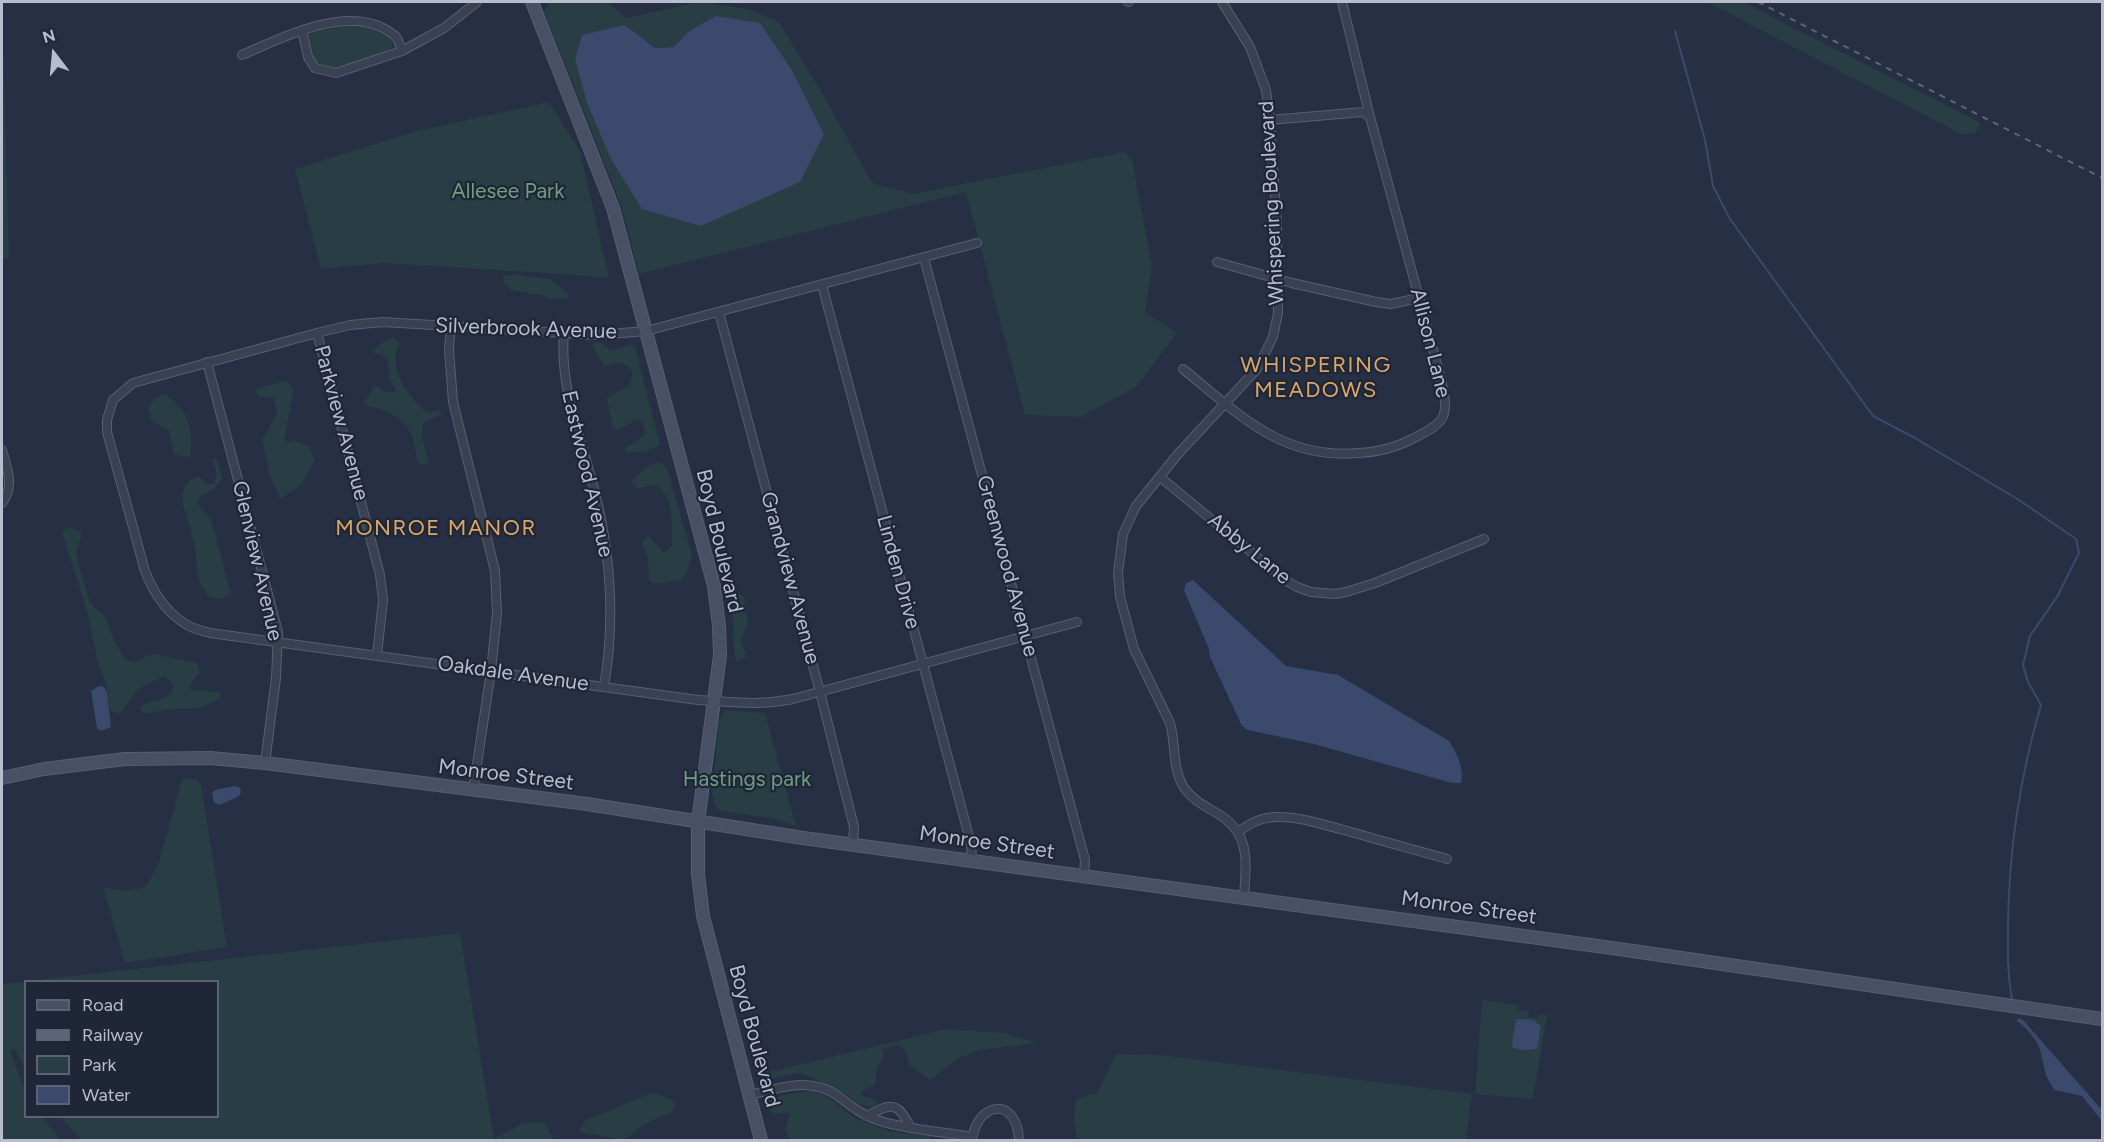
<!DOCTYPE html>
<html>
<head>
<meta charset="utf-8">
<style>
  body { margin:0 }
  #map { position:relative; width:2104px; height:1142px; overflow:hidden; background:#262f43; font-family:Figtree,sans-serif }
  canvas { display:block }
  .frame { position:absolute; inset:0; border:3px solid #b7bdcd; pointer-events:none }
  .legend { position:absolute; left:24px; top:980px; width:195px; height:138px; box-sizing:border-box; background:#1f2638; border:2px solid #5c6274; margin:0; padding:8px 10px; list-style:none; font-size:18px; color:#b7bdcd }
  .legend li { display:flex; align-items:center; gap:12px; height:30px }
  .legend b { width:30px; border:2px solid #5c6274 }
  .north { position:absolute; left:24px; top:24px; width:60px; height:60px; -webkit-text-stroke:4px #1f2638; paint-order:stroke; rotate:344deg; font-size:16px; font-weight:700; line-height:24px; text-align:center; color:#b7bdcd }
  .north::after { content:''; display:block; margin:auto; width:21px; height:27px; background:#b7bdcd; clip-path:polygon(50% 0,100% 100%,50% 72%,0 100%) }
</style>
</head>
<body>
<div id="map">
<canvas width="2104" height="1142"></canvas>
<div class="frame"></div>
<ul class="legend">
<li><b style="height:8px;background:#485066"></b>Road</li>
<li><b style="height:8px;background:#5c657a"></b>Railway</li>
<li><b style="height:16px;background:#283d44"></b>Park</li>
<li><b style="height:16px;background:#3b4a6c"></b>Water</li>
</ul>
<div class="north">N</div>
</div>
<script>
const ctx = document.querySelector('canvas').getContext('2d');
ctx.lineJoin = 'round';
function fill(path, color) {
  ctx.fillStyle = color;
  ctx.fill(path, 'evenodd');
}
function trace(path, color, width, dash) {
  ctx.strokeStyle = color;
  ctx.lineWidth = width;
  ctx.lineCap = dash ? 'butt' : 'round';
  ctx.setLineDash(dash || []);
  ctx.stroke(path);
}
function write(font, color, halo, rows, align = 'center') {
  ctx.font = font + ' Figtree,sans-serif';
  ctx.lineWidth = 4.5;
  ctx.setLineDash([]);
  ctx.textBaseline = 'middle';
  ctx.strokeStyle = halo;
  ctx.fillStyle = color;
  for (const [text, x, y, turn = 0] of rows) {
    ctx.save();
    ctx.translate(x, y);
    ctx.rotate((+turn || 0) * Math.PI / 180);
    ctx.textAlign = isNaN(turn) ? turn : align;
    if (halo) ctx.strokeText(text, 0, 0);
    ctx.fillText(text, 0, 0);
    ctx.restore();
  }
}
fill(new Path2D(`
  M 2,2 L 9,257 L 2,260 Z
  M 551,2 L 608,2 L 626,18 L 699,2 L 748,9 L 778,21 L 821,91 L 872,183 L 913,194 L 1125,152 L 1132,160 L 1152,266 L 1145,312 L 1177,333 L 1137,386 L 1081,417 L 1025,415 L 966,192 L 639,274 L 622,208 L 544,11 ZM 760,23 L 792,70 L 824,134 L 611,159 L 587,103 L 576,59 L 625,25 L 655,48 L 674,47 L 688,32 Z
  M 1707,2 L 1743,2 L 1981,123 L 1974,134 L 1961,134 Z
  M 348,26 C 364,26 377,30 391,38 L 393,48 C 377,56 326,80 314,59 C 310,53 310,43 309,36 L 313,32 Z
  M 549,102 L 580,151 L 609,278 L 546,273 L 383,263 L 321,269 L 295,169 L 417,131 Z
  M 518,275 L 549,279 L 569,294 L 567,299 L 552,299 L 540,294 L 531,294 L 512,290 L 505,285 L 503,276 Z
  M 393,337 L 399,343 C 387,371 408,394 427,413 L 439,410 L 442,414 L 423,423 L 422,437 L 429,463 L 418,465 C 416,455 415,441 410,432 C 401,414 381,409 363,404 L 375,385 L 385,392 L 397,392 C 395,388 391,383 390,379 C 387,362 392,359 373,352 L 381,343 Z
  M 594,342 L 603,343 L 610,351 L 630,345 L 635,346 L 660,445 L 644,452 L 627,453 L 624,448 L 636,442 L 645,433 L 642,422 L 637,419 L 619,430 L 613,428 L 607,398 L 629,385 L 633,371 C 624,361 617,362 605,367 L 593,347 Z
  M 286,380 L 294,389 L 284,439 L 288,443 L 294,441 L 309,446 L 315,461 L 301,485 L 280,499 L 269,472 L 262,440 L 277,414 L 274,397 L 259,397 L 255,390 Z
  M 165,394 C 189,410 194,430 190,457 L 174,455 L 169,431 L 151,421 L 148,408 L 155,398 Z
  M 215,458 L 218,461 L 222,479 L 214,489 L 199,498 L 198,504 L 211,519 L 231,594 L 221,599 L 210,597 C 190,573 200,567 194,541 C 190,520 168,486 199,476 L 206,484 L 213,484 L 217,475 L 212,459 Z
  M 659,462 L 667,468 L 692,555 L 688,570 L 681,580 L 656,584 L 649,581 L 648,557 L 642,544 L 648,535 L 664,553 L 672,546 C 671,523 676,500 655,484 L 638,489 L 631,481 L 649,465 Z
  M 68,527 L 82,533 L 76,554 L 90,603 L 105,616 L 115,642 L 125,659 L 135,662 L 152,654 L 194,662 L 198,664 L 199,673 L 190,685 L 191,690 L 219,692 L 220,698 C 199,711 193,708 170,709 C 160,710 152,714 142,713 L 140,707 C 155,697 165,705 174,686 L 164,676 L 138,689 L 120,714 L 110,711 L 106,683 L 98,664 L 89,619 L 62,531 Z
  M 736,591 L 744,597 L 748,620 L 741,642 L 745,651 L 745,658 L 736,662 C 731,639 735,617 730,595 Z
  M 725,710 L 765,713 L 796,826 L 771,818 L 721,811 L 715,805 L 712,796 L 719,720 Z
  M 182,779 L 197,779 L 201,785 L 227,947 L 125,963 L 103,887 L 125,891 L 146,887 L 159,862 Z
  M 460,933 L 494,1139 L 523,1123 L 544,1122 L 554,1140 L 82,1140 L 60,1117 L 218,1116 L 218,982 L 27,981 Z
  M 25,982 L 25,1068 L 14,1048 L 10,1051 L 25,1091 L 26,1116 L 43,1117 L 60,1140 L 2,1140 L 2,984 Z
  M 1482,1000 L 1519,1005 L 1518,1010 L 1529,1012 L 1528,1017 L 1539,1018 L 1540,1014 L 1547,1015 L 1533,1099 L 1475,1094 Z
  M 946,1029 L 1004,1033 L 1036,1043 L 979,1050 L 959,1058 L 930,1080 L 909,1065 L 905,1050 L 897,1045 L 883,1050 L 883,1058 L 877,1068 L 875,1086 L 866,1088 L 861,1093 L 864,1097 L 876,1099 L 877,1104 L 873,1107 L 857,1104 L 847,1095 L 813,1078 L 800,1073 L 768,1079 L 758,1078 L 757,1069 L 764,1069 L 769,1072 Z
  M 1116,1054 L 1160,1055 L 1472,1094 L 1466,1140 L 1077,1140 L 1074,1119 L 1076,1099 L 1097,1093 Z
  M 814,1091 L 832,1100 L 853,1117 L 887,1131 L 931,1136 L 929,1140 L 790,1140 L 786,1131 L 789,1113 L 774,1114 L 768,1109 L 769,1099 L 788,1094 Z
  M 653,1092 L 677,1102 L 671,1112 L 645,1124 L 624,1140 L 579,1132 L 586,1120 Z`), '#283d44');
fill(new Path2D(`
  M 716,16 L 760,23 L 792,70 L 824,134 L 800,182 L 701,226 L 642,209 L 611,159 L 587,103 L 575,59 L 582,35 L 625,25 L 655,48 L 674,47 L 688,32 Z
  M 1193,580 L 1286,666 L 1338,675 L 1449,741 C 1456,751 1465,771 1461,783 L 1452,783 L 1314,744 L 1248,730 L 1242,726 L 1210,657 L 1209,649 L 1184,590 L 1186,583 Z
  M 99,686 L 104,687 L 107,692 L 111,727 L 101,731 L 97,728 L 91,691 Z
  M 235,786 L 240,788 L 241,792 L 239,796 L 220,805 L 214,803 L 212,793 L 215,790 Z
  M 2018,1018 L 2023,1020 L 2102,1110 L 2102,1121 L 2082,1096 L 2055,1090 C 2043,1075 2045,1067 2040,1050 C 2037,1040 2026,1027 2017,1021 Z
  M 1520,1019 L 1533,1020 L 1541,1026 L 1538,1045 L 1536,1049 L 1524,1050 L 1513,1048 L 1512,1042 L 1516,1020 Z`), '#3b4a6c');
trace(new Path2D(`
  M 1675,31 L 1705,140 L 1713,186 L 1730,219 L 1873,416 L 1915,438 L 2019,500 L 2076,539 L 2079,553 L 2057,597 L 2030,636 L 2023,665 L 2028,682 L 2041,705 C 2020,776 2009,851 2008,924 C 2008,949 2007,973 2012,998`), '#3b4a6c', 2);
const street = new Path2D(`
  M 1128,2 L 1129,2
  M 1222,2 L 1250,47 L 1266,90 L 1270,120 L 1277,225 L 1278,313 L 1273,337 L 1257,369 L 1178,454 L 1136,506 L 1123,534 L 1118,573 L 1120,597 L 1134,649 L 1170,723 C 1176,744 1172,767 1183,786 C 1191,799 1203,805 1215,812 C 1252,833 1246,861 1244,897
  M 1342,2 L 1370,117
  M 302,30 L 308,57 L 315,68 L 336,73 L 402,51 L 444,28 L 477,2
  M 242,55 C 281,38 340,8 381,27 C 387,30 393,33 397,38 C 399,42 400,47 402,51
  M 977,243 L 646,331 L 597,335 L 383,322 L 350,325 L 317,333 L 133,383 L 113,400 L 107,420 L 107,432 L 145,571 C 153,592 167,613 187,625 C 194,629 203,631 210,633 L 698,700 C 734,702 757,706 793,699 L 1077,622
  M 924,258 L 1085,860 L 1084,875
  M 1217,262 L 1292,283 L 1376,302 L 1391,304 L 1419,298
  M 822,285 L 971,844 L 972,860
  M 719,312 L 820,692 L 854,827 L 853,844
  M 451,326 L 449,349 L 453,402 L 495,571 L 497,613 L 491,671 L 473,791
  M 317,333 L 380,575 L 383,600 L 377,655
  M 564,333 C 559,387 582,440 595,493 C 611,556 615,622 604,687
  M 207,362 L 278,632 L 276,678 L 265,763
  M 1183,369 C 1239,414 1281,460 1359,453 C 1378,452 1395,448 1412,439 C 1448,421 1449,417 1441,379 L 1370,117 L 1363,112 L 1270,120
  M 2,450 C 7,468 15,487 2,503
  M 1160,477 L 1285,580 L 1297,587 L 1311,592 L 1335,594 L 1346,592 L 1375,583 L 1484,539
  M 1238,832 C 1250,823 1260,818 1276,817 C 1298,816 1323,825 1344,830 C 1378,840 1412,849 1447,859
  M 750,1095 C 780,1088 810,1076 838,1096 C 851,1106 862,1115 877,1120 C 902,1129 944,1132 972,1137
  M 867,1116 C 890,1103 898,1101 910,1127
  M 972,1140 C 978,1100 1017,1097 1019,1140`);
const secondary = new Path2D(`
  M 532,2 L 613,208 L 714,586 L 719,626 L 720,655 L 698,822 L 698,874 L 703,916 L 761,1140
  M 2,778 L 44,769 L 125,759 L 210,758 L 265,763 L 587,804 L 803,838 L 1612,948 L 2102,1019`);
trace(street, '#585f70', 10);
trace(secondary, '#585f70', 14);
trace(street, '#3a4153', 8);
trace(secondary, '#485066', 12);
trace(new Path2D(`
  M 1758,2 L 2102,178`), '#5c657a', 2, [6, 6]);
write('21px', '#6e9e7f', '#1f2638', [
  ["Allesee Park",508,192],
  ["Hastings park",747,780]
]);
write('21px', '#b7bdcd', '#1f2638', [
  ["Whispering Boulevard",1272,203,-93],
  ["Silverbrook Avenue",526,329,2],
  ["Allison Lane",1430,343,76],
  ["Parkview Avenue",341,423,75],
  ["Eastwood Avenue",587,474,77],
  ["Boyd Boulevard",719,541,77],
  ["Abby Lane",1249,549,39],
  ["Glenview Avenue",257,561,77],
  ["Greenwood Avenue",1007,566,75],
  ["Linden Drive",898,572,75],
  ["Grandview Avenue",790,578,75],
  ["Oakdale Avenue",513,674,8],
  ["Monroe Street",506,775,7],
  ["Monroe Street",987,843,8],
  ["Monroe Street",1469,908,8],
  ["Boyd Boulevard",754,1036,75]
]);
ctx.letterSpacing = '1.5px';
write('22px', '#daa665', '#1f2638', [
  ["WHISPERING",1316,366],
  ["MEADOWS",1316,391],
  ["MONROE MANOR",436,529]
]);
ctx.letterSpacing = '0px';
</script>
</body>
</html>
